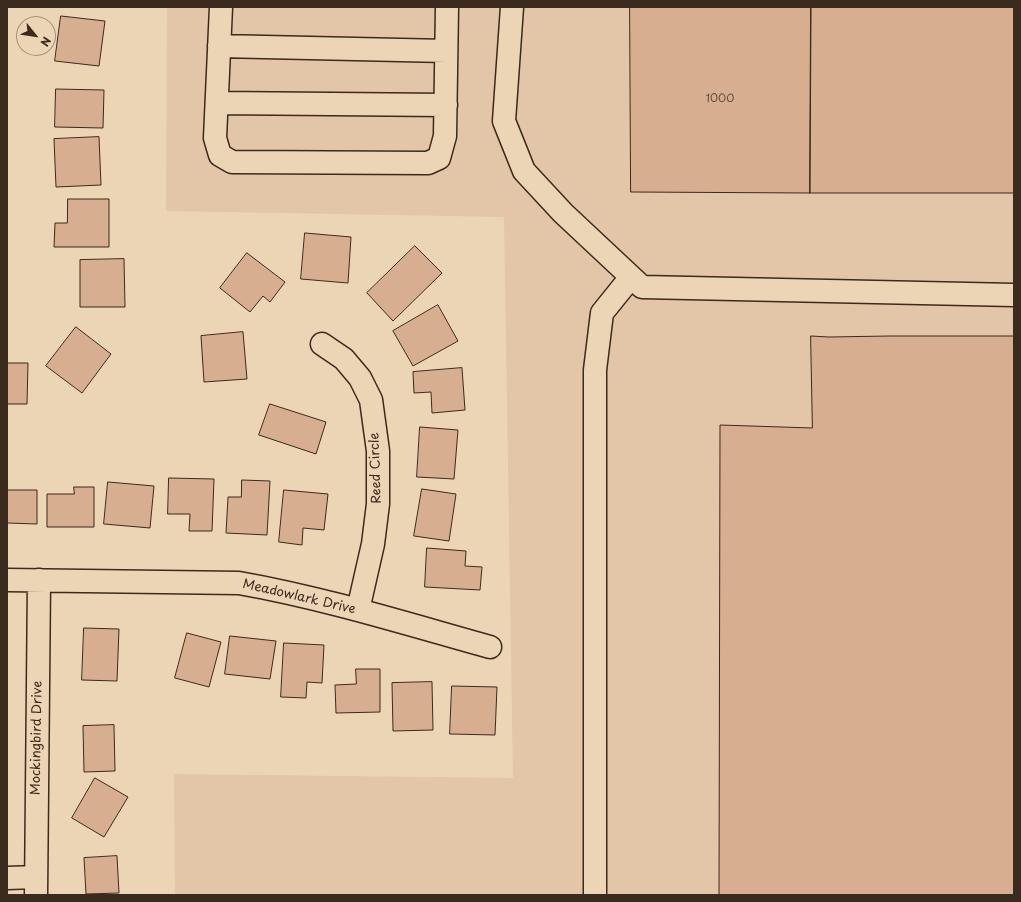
<!DOCTYPE html>
<html>
<head>
<meta charset="utf-8">
<style>
  body { margin:0 }
  #map { position:relative; width:1021px; height:902px; overflow:hidden; background:#ecd5b5; font-family:"Playpen Sans",sans-serif }
  canvas { display:block }
  .frame { position:absolute; inset:0; border:8px solid #3b2a1e; pointer-events:none }
  .north { position:absolute; left:16px; top:16px; width:40px; height:40px; box-sizing:border-box; background:#ecd5b5; border:1px solid #a59179; border-radius:50%; rotate:120deg; font-size:11px; font-weight:700; line-height:16px; text-align:center; color:#3b2a1e }
  .north::after { content:''; display:block; margin:auto; width:14px; height:18px; background:#3b2a1e; clip-path:polygon(50% 0,100% 100%,50% 72%,0 100%) }
</style>
</head>
<body>
<div id="map">
<canvas width="1021" height="902"></canvas>
<div class="frame"></div>
<div class="north">N</div>
</div>
<script>
const ctx = document.querySelector('canvas').getContext('2d');
ctx.lineJoin = 'round';
function fill(path, color) {
  ctx.fillStyle = color;
  ctx.fill(path, 'evenodd');
}
function trace(path, color, width, dash) {
  ctx.strokeStyle = color;
  ctx.lineWidth = width;
  ctx.lineCap = dash ? 'butt' : 'round';
  ctx.setLineDash(dash || []);
  ctx.stroke(path);
}
function write(font, color, halo, rows, align = 'center') {
  ctx.font = font + ' "Playpen Sans",sans-serif';
  ctx.lineWidth = 3;
  ctx.setLineDash([]);
  ctx.textBaseline = 'middle';
  ctx.strokeStyle = halo;
  ctx.fillStyle = color;
  for (const [text, x, y, turn = 0] of rows) {
    ctx.save();
    ctx.translate(x, y);
    ctx.rotate((+turn || 0) * Math.PI / 180);
    ctx.textAlign = isNaN(turn) ? turn : align;
    if (halo) ctx.strokeText(text, 0, 0);
    ctx.fillText(text, 0, 0);
    ctx.restore();
  }
}
fill(new Path2D(`
  M 167,7 L 1014,7 L 1014,895 L 175,895 L 174,774 L 513,778 L 504,217 L 166,211 Z`), '#e3c6a7');
const building = new Path2D(`
  M 630,7 L 811,7 L 810,193 L 631,192 Z
  M 811,7 L 1014,7 L 1014,193 L 810,193 Z
  M 61,16 L 105,21 L 99,66 L 55,61 Z
  M 56,89 L 104,90 L 103,128 L 55,127 Z
  M 99,137 L 101,185 L 56,187 L 54,139 Z
  M 68,199 L 109,199 L 109,247 L 54,247 L 55,223 L 67,223 Z
  M 305,233 L 351,237 L 348,283 L 301,279 Z
  M 415,246 L 442,273 L 393,321 L 367,293 Z
  M 247,253 L 285,282 L 270,302 L 263,296 L 250,312 L 220,288 Z
  M 124,259 L 125,307 L 80,307 L 80,260 Z
  M 438,305 L 458,341 L 413,366 L 393,331 Z
  M 76,327 L 111,354 L 82,393 L 46,366 Z
  M 243,332 L 247,379 L 204,382 L 201,336 Z
  M 811,336 L 829,337 L 889,336 L 1014,336 L 1014,895 L 719,895 L 720,425 L 812,428 Z
  M 7,363 L 28,363 L 27,404 L 7,404 Z
  M 462,368 L 465,410 L 432,413 L 431,392 L 414,393 L 413,372 Z
  M 270,404 L 326,422 L 316,454 L 259,435 Z
  M 420,427 L 458,430 L 454,479 L 417,477 Z
  M 169,478 L 214,479 L 212,531 L 189,531 L 190,514 L 168,514 Z
  M 242,480 L 270,481 L 267,535 L 226,533 L 228,497 L 241,497 Z
  M 108,482 L 154,486 L 150,528 L 104,524 Z
  M 74,487 L 94,487 L 94,527 L 47,527 L 47,494 L 74,494 Z
  M 422,489 L 456,494 L 449,541 L 414,536 Z
  M 7,490 L 37,490 L 37,524 L 7,523 Z
  M 284,490 L 328,494 L 324,530 L 303,528 L 302,545 L 279,542 Z
  M 427,548 L 466,551 L 465,566 L 482,567 L 480,590 L 425,587 Z
  M 84,628 L 119,629 L 117,681 L 82,680 Z
  M 187,633 L 221,642 L 209,687 L 175,678 Z
  M 230,636 L 276,641 L 270,679 L 225,674 Z
  M 284,643 L 324,645 L 322,683 L 307,682 L 306,698 L 281,697 Z
  M 356,669 L 380,669 L 380,712 L 336,713 L 335,685 L 356,684 Z
  M 432,682 L 433,730 L 393,731 L 392,683 Z
  M 452,686 L 497,687 L 495,735 L 450,734 Z
  M 114,725 L 115,771 L 84,772 L 83,726 Z
  M 95,778 L 128,797 L 104,837 L 72,818 Z
  M 117,856 L 119,893 L 86,894 L 84,858 Z`);
fill(building, '#d7ae8f');
trace(building, '#3b2a1e', 1);
const minor = new Path2D(`
  M 221,7 L 215,138 L 220,155 L 232,162 L 428,163 L 439,158 L 445,136 L 447,7
  M 512,7 L 504,121 L 524,171 L 563,213 L 642,287 L 1014,295
  M 219,46 L 446,51
  M 217,103 L 446,105
  M 322,344 L 344,359 L 360,378 L 371,400 L 378,451 L 378,504 L 373,544 L 358,610
  M 7,580 L 239,583 C 324,598 407,624 490,647
  M 7,878 L 36,877
  M 36,895 L 39,580
  M 595,895 L 595,370 L 602,313 L 631,277`);
trace(minor, '#3b2a1e', 25);
trace(minor, '#ecd5b5', 22);
write('11px', '#624b3a', null, [
  ["1000",720,99]
]);
write('13px', '#3b2a1e', '#ecd5b5', [
  ["Reed Circle",376,468,-92],
  ["Meadowlark Drive",299,597,13],
  ["Mockingbird Drive",37,738,-89]
]);
</script>
</body>
</html>
